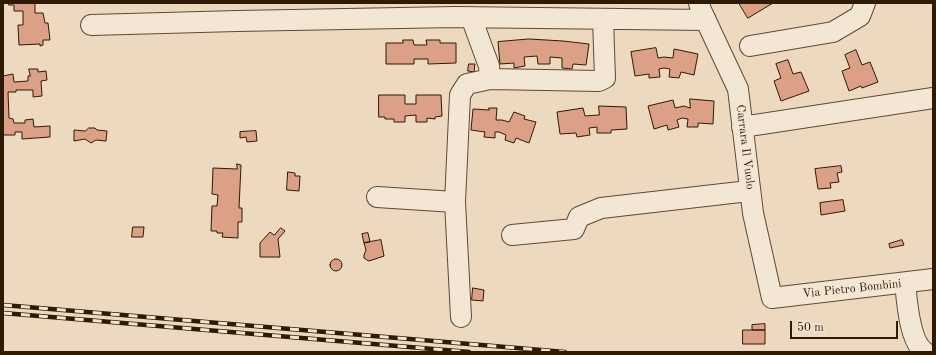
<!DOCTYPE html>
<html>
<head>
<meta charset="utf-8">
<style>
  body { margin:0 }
  #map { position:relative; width:936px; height:355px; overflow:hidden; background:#ecd9bf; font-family:"Old Standard TT",serif }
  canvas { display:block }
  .frame { position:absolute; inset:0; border:4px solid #2e1a05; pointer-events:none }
  .scale { position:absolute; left:790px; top:321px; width:108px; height:18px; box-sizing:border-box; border:2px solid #2e1a05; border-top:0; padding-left:5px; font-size:12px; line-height:14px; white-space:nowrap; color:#2e1a05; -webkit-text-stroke:3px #f3e6d5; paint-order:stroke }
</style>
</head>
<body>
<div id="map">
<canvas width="936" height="355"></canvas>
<div class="frame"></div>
<div class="scale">50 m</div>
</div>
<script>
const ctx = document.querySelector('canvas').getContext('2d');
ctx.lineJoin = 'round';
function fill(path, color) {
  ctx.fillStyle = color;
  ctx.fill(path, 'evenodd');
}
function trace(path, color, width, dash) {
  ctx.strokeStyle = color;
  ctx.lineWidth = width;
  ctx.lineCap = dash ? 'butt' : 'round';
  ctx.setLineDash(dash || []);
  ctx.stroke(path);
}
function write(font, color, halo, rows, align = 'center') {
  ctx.font = font + ' "Old Standard TT",serif';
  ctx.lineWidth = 3.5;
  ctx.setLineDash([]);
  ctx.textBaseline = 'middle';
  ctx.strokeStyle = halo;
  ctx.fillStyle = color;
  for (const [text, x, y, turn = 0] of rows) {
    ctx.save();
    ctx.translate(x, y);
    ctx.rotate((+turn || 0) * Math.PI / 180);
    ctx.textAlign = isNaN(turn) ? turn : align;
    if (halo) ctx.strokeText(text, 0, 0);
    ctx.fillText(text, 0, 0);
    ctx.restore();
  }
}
const building = new Path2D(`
  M 9,3 L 35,3 L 35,13 L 43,13 L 45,23 L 48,23 L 50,40 L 43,40 L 43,45 L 40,46 L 40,44 L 19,45 L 18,25 L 23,25 L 23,11 L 14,11 L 14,5 L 9,5 Z
  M 739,3 L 773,3 L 748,18 Z
  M 529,39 L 563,41 L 589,44 L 586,65 L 573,64 L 572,69 L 562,68 L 562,58 L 550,57 L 550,64 L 538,64 L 537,56 L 524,57 L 525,66 L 514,68 L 514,63 L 500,64 L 498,42 Z
  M 403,40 L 413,40 L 414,45 L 427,45 L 426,40 L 440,40 L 440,43 L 456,43 L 456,63 L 428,64 L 428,59 L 414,59 L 414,64 L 386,64 L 386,43 L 403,43 Z
  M 656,48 L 658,58 L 664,57 L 673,58 L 674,49 L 698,54 L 694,75 L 681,72 L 679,78 L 669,77 L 670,69 L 664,68 L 659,69 L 660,77 L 649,78 L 649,74 L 635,76 L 631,52 Z
  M 856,50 L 862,65 L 870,62 L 878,82 L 862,88 L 861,86 L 849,91 L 842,71 L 850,68 L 845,55 Z
  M 788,60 L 793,74 L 801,72 L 809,91 L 781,101 L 774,81 L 781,78 L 776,64 Z
  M 469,64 L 475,64 L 474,72 L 468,71 Z
  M 29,69 L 38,69 L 38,72 L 46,71 L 47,80 L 41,81 L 42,96 L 33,97 L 33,90 L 16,90 L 16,92 L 8,92 L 9,118 L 13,119 L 14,123 L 25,123 L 25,120 L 33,119 L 34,127 L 50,126 L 50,137 L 22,139 L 22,132 L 15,132 L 15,135 L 3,135 L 3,76 L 13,74 L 14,82 L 28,81 L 28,76 L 30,76 Z
  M 379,95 L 405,95 L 405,104 L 416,104 L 416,95 L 441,95 L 442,116 L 435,117 L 435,119 L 427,118 L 427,122 L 416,122 L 416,115 L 405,116 L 405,122 L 394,122 L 394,119 L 385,119 L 385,117 L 379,117 Z
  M 690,99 L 714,101 L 713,124 L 698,123 L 698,127 L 687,127 L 688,119 L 682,118 L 677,120 L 679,127 L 668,130 L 667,125 L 654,129 L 648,106 L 673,100 L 675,108 L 684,106 L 690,108 Z
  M 599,106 L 626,107 L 627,129 L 611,130 L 611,133 L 597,133 L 597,127 L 589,128 L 590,135 L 577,137 L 576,133 L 560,134 L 557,112 L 583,108 L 585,116 L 599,115 Z
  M 489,108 L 497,108 L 496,120 L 502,120 L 509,122 L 514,112 L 525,116 L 524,119 L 536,122 L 529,143 L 516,138 L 514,143 L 505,140 L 506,135 L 499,132 L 495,132 L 495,138 L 484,137 L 485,132 L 471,130 L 473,109 L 489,110 Z
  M 89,128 L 95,128 L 97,130 L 107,131 L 106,141 L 96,140 L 91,143 L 85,139 L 74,141 L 74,130 L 85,131 Z
  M 256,131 L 257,141 L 247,142 L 246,137 L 240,138 L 240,132 Z
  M 237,164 L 241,165 L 239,208 L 242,208 L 242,222 L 238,222 L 238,238 L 222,237 L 223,233 L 217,233 L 217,231 L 211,231 L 212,206 L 217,206 L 218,195 L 212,194 L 213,168 L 237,169 Z
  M 841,166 L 842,172 L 837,173 L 839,182 L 830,183 L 831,188 L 818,189 L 815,169 Z
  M 288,172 L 295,173 L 295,176 L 300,176 L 299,191 L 287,190 Z
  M 843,200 L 845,211 L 821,215 L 820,203 Z
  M 133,227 L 144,227 L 143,237 L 132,237 Z
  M 281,228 L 285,231 L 278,239 L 280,257 L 260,257 L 260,243 L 270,232 L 274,235 Z
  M 368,233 L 370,242 L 364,243 L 362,234 Z
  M 381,240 L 384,256 L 369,261 L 367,260 L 364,258 L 364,255 L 366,250 L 364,243 Z
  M 902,240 L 904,245 L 890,248 L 889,244 Z
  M330 265a6 6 0 1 1 12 0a6 6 0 1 1-12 0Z
  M 473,288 L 484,290 L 483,301 L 472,300 Z
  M 765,324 L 765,330 L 752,330 L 752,325 Z
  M 743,330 L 765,330 L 765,344 L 743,344 Z`);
fill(building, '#dca087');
trace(building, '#2e1a05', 1);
const minor = new Path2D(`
  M 699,3 L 701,10 L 738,89 L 753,213 L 772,298 L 933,279
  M 471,17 L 489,66 L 490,79
  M 91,25 L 237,21 L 455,17 L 706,20
  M 750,46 L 833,32 L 860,16 L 865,3
  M 742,127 L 933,98
  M 377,197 L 455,202
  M 512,235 L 574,229 L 579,217 L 601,208 L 740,192 L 750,188
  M 905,283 C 907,300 909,342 925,352
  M 461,317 L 455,202 L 460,95 L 467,84 L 490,79 L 599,81 L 605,78 L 603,19`);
trace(minor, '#5e4a34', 22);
trace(minor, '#f3e6d5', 20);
const rail = new Path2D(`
  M 3,305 L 565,352
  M 3,313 L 469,352`);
trace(rail, '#2e1a05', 4.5);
trace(rail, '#f3e6d5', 3, [9]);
write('12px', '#2e1a05', '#f3e6d5', [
  ["Carrara Il Vuolo",745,147,83],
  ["Via Pietro Bombini",852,289,-6]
]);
</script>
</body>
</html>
